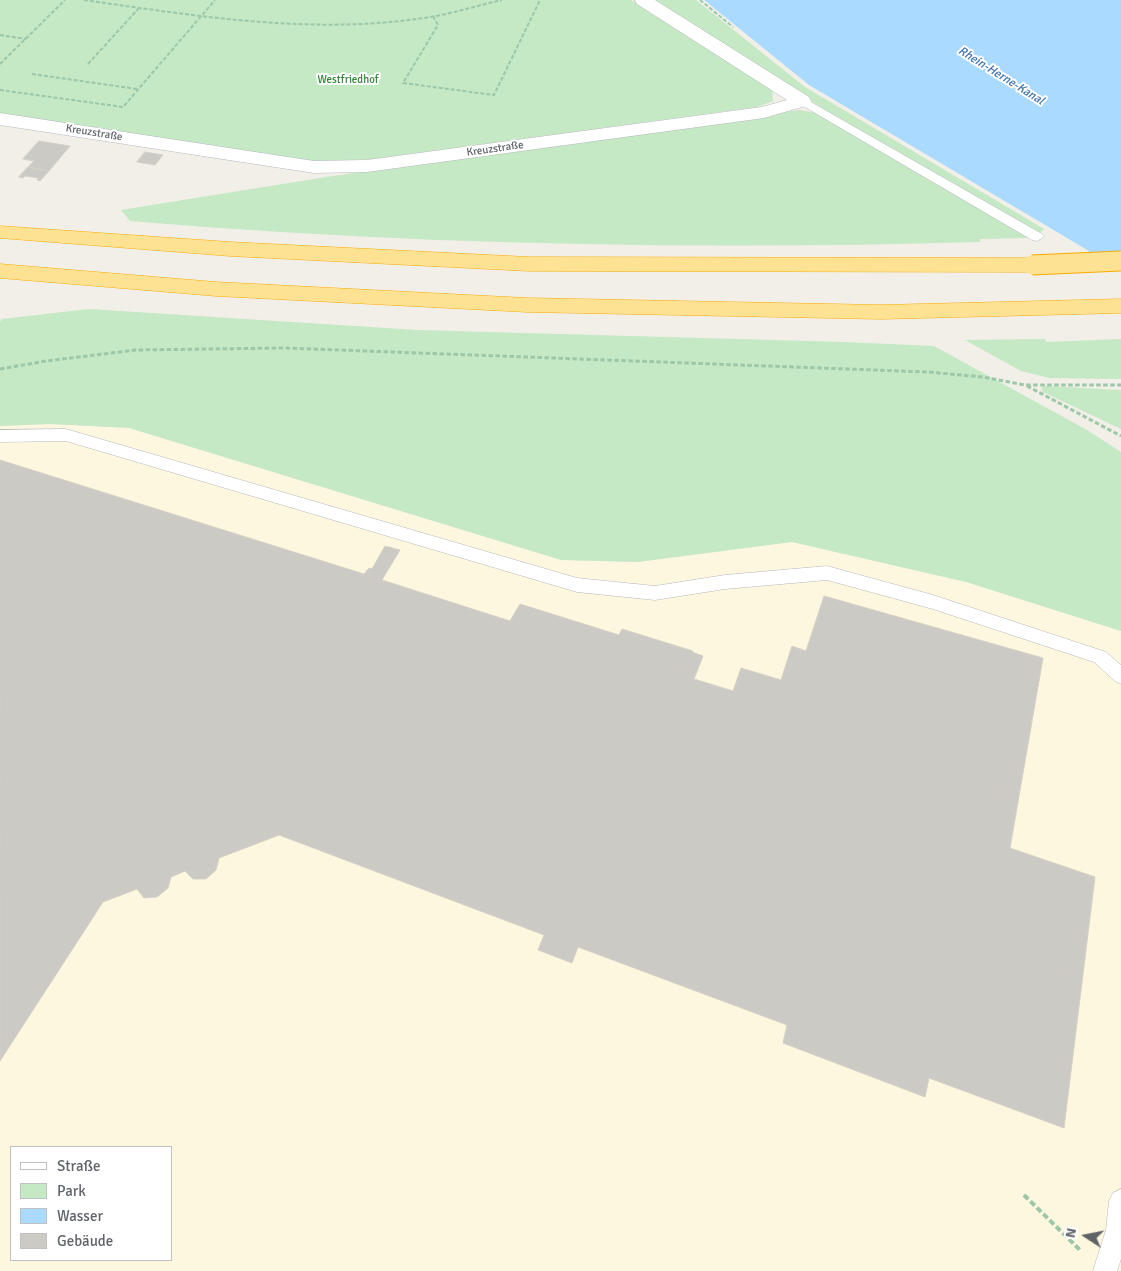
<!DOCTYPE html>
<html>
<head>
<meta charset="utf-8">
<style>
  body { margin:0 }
  #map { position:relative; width:1121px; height:1271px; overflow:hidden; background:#f1efe8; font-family:Signika,sans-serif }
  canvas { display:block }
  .legend { position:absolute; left:10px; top:1146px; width:162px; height:115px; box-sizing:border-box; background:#fff; border:1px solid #bfc1c3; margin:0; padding:6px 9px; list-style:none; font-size:15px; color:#5f6368 }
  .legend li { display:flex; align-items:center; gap:10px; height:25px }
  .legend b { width:25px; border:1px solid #bfc1c3 }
  .north { position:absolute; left:1061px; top:1211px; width:50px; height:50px; -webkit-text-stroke:4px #fff; paint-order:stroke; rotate:281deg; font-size:14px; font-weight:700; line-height:20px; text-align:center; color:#5f6368 }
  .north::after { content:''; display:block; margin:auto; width:18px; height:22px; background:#5f6368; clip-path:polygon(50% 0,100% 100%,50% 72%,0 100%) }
</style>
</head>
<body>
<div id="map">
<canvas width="1121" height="1271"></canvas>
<ul class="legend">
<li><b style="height:6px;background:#fff"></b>Straße</li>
<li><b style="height:14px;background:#c5e8c5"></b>Park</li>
<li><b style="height:14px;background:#aadaff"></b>Wasser</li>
<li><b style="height:14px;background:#cccac5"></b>Gebäude</li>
</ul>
<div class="north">N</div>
</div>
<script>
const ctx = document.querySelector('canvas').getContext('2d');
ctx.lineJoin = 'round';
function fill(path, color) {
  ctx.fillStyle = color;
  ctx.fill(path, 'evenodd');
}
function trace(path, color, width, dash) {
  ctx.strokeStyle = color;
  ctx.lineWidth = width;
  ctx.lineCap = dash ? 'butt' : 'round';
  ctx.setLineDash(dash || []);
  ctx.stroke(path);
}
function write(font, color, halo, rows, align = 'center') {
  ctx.font = font + ' Signika,sans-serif';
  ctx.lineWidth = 4;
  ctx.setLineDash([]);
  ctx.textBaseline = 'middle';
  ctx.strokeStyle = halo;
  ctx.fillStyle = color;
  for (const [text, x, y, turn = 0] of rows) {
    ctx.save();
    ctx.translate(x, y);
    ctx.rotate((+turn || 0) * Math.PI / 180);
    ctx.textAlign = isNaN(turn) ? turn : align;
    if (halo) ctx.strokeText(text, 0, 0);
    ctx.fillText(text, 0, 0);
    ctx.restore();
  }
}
fill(new Path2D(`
  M 50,424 L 129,428 L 561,560 L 638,562 L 792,542 L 966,582 L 1121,631 L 1121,1271 L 0,1271 L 0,426 ZM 11,1147 L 171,1147 L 171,1260 L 11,1260 Z`), '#fef7e0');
fill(new Path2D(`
  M 0,0 L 631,0 L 772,90 L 773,101 L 757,107 L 374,159 L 315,162 L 0,115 Z
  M 651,0 L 696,0 L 805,87 L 1044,229 L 1039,234 L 822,108 Z
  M 799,110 L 817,113 L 1030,238 L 980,239 L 980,242 C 697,250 413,245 130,221 L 121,210 L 326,177 Z
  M 89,309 L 417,330 L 844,342 L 934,346 L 1087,430 L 1121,452 L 1121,631 L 966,582 L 792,542 L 638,562 L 561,560 L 129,428 L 50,424 L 0,426 L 0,322 L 2,319 Z
  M 1045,339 L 1046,342 L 1121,339 L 1121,379 L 1049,378 L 1021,371 L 965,340 Z
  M 1044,386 L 1121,390 L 1121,429 L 1043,392 L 1041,389 Z`), '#c5e8c5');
fill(new Path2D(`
  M 704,0 L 1121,0 L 1121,270 L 809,85 Z`), '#aadaff');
const building = new Path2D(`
  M 39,141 L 70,146 L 49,171 L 28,167 L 34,161 L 23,159 Z
  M 145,152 L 163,155 L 155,165 L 137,162 Z
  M 28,167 L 49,171 L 40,181 L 37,180 L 38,178 L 25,176 L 23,178 L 19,177 Z
  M 0,460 L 364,574 L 369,568 L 372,569 L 385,546 L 400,550 L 382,580 L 510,621 L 520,604 L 619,635 L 622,629 L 693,651 L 692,652 L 703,656 L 694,679 L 733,691 L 741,668 L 781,680 L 792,646 L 806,651 L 824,596 L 1043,658 L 1010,848 L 1095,877 L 1064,1128 L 929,1078 L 925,1097 L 783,1043 L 787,1025 L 578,947 L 572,963 L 538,950 L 544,935 L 279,835 L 219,858 L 216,870 L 206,879 L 193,879 L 185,871 L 171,877 L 168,888 L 157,897 L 144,898 L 137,889 L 103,902 L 0,1061 Z`);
fill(building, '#cccac5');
trace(building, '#d6d1c6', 1);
const service = new Path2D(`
  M 802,97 L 1042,234 L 1044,237 L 1037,241 L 1032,240 L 798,103 L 796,101 L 798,99 Z
  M 66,429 L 577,578 L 655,586 L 725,575 L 827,566 L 933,595 L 1106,652 L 1121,665 L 1121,684 L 1115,681 L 1094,662 L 933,609 L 827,580 L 725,589 L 655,600 L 577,592 L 66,441 L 0,442 L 0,430 Z
  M 1121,1189 L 1121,1259 L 1117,1271 L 1093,1271 L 1106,1230 L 1109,1201 L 1113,1193 Z`);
const minor = new Path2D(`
  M 635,0 L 655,0 L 809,97 L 811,101 L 809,105 L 764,118 L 367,172 L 314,173 L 0,125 L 0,113 L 314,161 L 367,160 L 762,107 L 787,100 L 637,4 Z`);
const motorway = new Path2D(`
  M 0,226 L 230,242 L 529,257 L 1032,258 L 1039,260 L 1043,265 L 1039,270 L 1032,272 L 529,271 L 230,256 L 0,238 Z
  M 0,264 L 216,282 L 527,298 L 881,305 L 1121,299 L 1121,313 L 881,319 L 527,312 L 216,296 L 0,278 Z`);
trace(service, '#b5b8bc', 1);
trace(minor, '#b5b8bc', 1);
trace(motorway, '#f9ab00', 1);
trace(new Path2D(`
  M 84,0 C 197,16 310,35 424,18 C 451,14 476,6 502,0
  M 700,0 L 733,27
  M 433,16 L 438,25 L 403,83 L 494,95 L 540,0
  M 0,35 L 26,39
  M 0,64 L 65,0
  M 88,64 L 139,8
  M 32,74 L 137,89
  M 0,90 L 123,107 L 215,0`), '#9cc7a9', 2, [4, 2]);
trace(new Path2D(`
  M 0,369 L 46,361 L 136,350 L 285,348 L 928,372 L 983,377 L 1025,385 L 1121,385
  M 1027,386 L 1121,436`), '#9cc7a9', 3, [4.5, 2.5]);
trace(new Path2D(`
  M 1024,1195 L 1081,1251`), '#9cc7a9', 4, [6, 3]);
fill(service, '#fff');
fill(minor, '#fff');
fill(motorway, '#fde293');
const motorwayBridge = new Path2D(`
  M 1032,265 L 1121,261`);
trace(motorwayBridge, '#f9ab00', 21, []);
trace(motorwayBridge, '#fde293', 19);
write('11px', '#348238', '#fff', [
  ["Westfriedhof",348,80]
]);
write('11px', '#5f6368', '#fff', [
  ["Kreuzstraße",94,133,9],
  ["Kreuzstraße",495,149,-8]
]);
write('italic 12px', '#4174aa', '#fff', [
  ["Rhein-Herne-Kanal",1001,76,32]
]);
</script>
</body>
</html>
